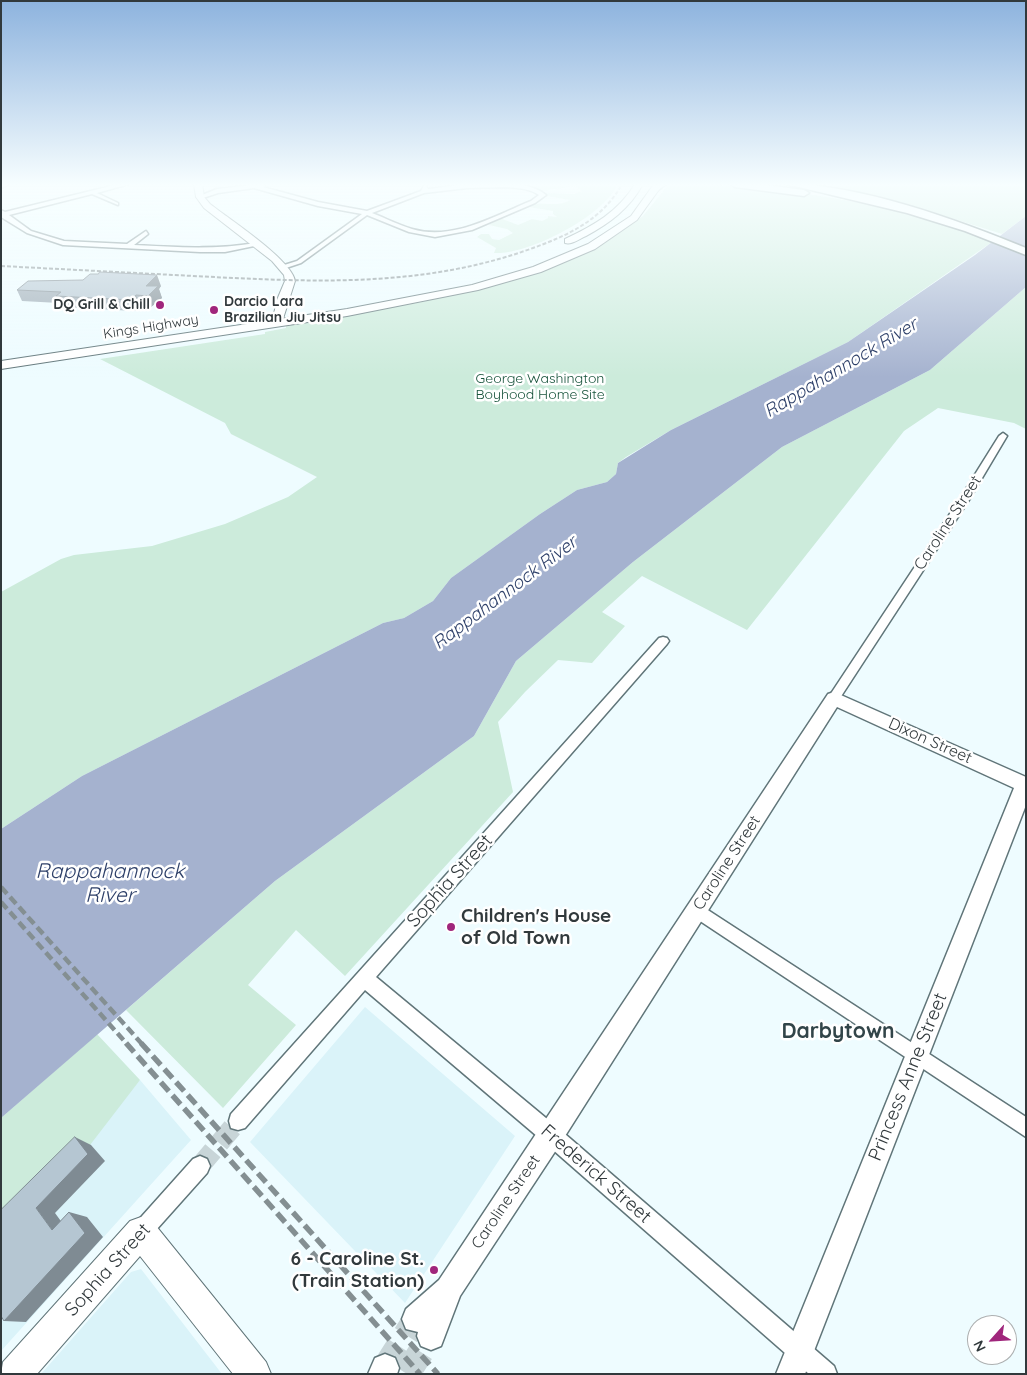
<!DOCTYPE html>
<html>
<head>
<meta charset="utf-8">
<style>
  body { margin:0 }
  #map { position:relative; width:1027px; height:1375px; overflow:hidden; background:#eefcff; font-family:Quicksand,sans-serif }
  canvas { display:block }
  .frame { position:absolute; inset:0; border:2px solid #31393c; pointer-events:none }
  .north { position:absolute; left:967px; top:1315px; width:50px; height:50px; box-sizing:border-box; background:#fff; border:1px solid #adb0b1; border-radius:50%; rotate:244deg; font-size:14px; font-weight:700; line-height:20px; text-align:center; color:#31393c }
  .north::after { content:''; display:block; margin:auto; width:18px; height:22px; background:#a0267c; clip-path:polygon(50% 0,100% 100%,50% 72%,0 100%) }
</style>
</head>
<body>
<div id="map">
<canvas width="1027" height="1375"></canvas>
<div class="frame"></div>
<div class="north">N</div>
</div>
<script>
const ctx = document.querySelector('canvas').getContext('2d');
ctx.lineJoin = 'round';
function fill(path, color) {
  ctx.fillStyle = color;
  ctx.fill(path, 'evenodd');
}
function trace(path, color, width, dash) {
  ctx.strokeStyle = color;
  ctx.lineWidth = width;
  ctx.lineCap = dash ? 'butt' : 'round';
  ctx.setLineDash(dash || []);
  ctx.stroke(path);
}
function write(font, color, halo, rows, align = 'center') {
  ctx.font = font + ' Quicksand,sans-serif';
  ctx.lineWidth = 5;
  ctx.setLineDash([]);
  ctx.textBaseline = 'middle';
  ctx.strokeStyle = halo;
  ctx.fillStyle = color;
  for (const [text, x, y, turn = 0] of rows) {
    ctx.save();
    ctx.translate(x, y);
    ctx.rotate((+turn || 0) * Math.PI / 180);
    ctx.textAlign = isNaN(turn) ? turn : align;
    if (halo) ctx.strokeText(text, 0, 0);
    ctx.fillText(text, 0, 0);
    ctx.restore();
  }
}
fill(new Path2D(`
  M 365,1007 L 515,1136 L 405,1303 L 250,1142 Z
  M 140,1080 L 191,1140 L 1,1351 L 1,1227 Z
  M 141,1269 L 222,1374 L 41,1374 L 131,1272 Z`), '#daf3f9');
fill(new Path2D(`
  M 440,184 L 457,186 L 458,184 L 618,184 C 603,217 528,255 494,253 L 496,248 L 477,237 L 481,234 L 489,234 L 492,239 L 499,240 L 513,233 L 507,229 L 489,225 L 500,218 L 518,225 L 532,219 L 542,221 L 548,218 L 548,216 L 557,217 L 553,214 L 553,211 L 529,207 C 538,199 556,209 570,200 L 547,196 L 546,193 L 574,194 L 582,191 L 575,186 L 542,191 L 532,187 L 511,185 L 449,188 L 439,187 Z
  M 669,184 C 777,184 891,202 992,242 L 848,342 L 671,430 L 626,457 L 618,463 L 616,474 L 607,482 L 577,490 L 540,514 L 451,578 L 433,601 L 404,618 L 383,623 L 82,776 L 1,829 L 1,592 L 61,559 L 74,555 L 152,546 L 225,524 L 288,497 L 317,477 L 231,434 L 225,423 L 100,359 L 265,334 L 265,332 L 286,328 L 286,326 L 422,302 L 511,281 L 572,259 L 605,242 L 643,216 Z
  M 818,184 L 1026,184 L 1026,216 L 1002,234 L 903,203 Z
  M 1026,287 L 1026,429 L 1014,423 L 938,408 L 904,431 L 747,630 L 642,576 L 602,612 L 625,626 L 592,663 L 558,660 L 525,692 L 498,722 L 513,792 L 345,976 L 296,930 L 248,985 L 296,1025 L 223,1108 L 126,1010 L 275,881 L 474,736 L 516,661 L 633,562 L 782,447 L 930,370 Z
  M 97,1034 L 140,1080 L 90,1145 L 1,1236 L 1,1118 Z`), '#ccebdb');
fill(new Path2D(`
  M 1026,216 L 1026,287 L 930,370 L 782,447 L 633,562 L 516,661 L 474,736 L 275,881 L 1,1118 L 1,829 L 82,776 L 383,623 L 404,618 L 433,601 L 451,578 L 540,514 L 577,490 L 607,482 L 616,474 L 618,463 L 671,430 L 848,342 L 975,255 Z`), '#a5b2cf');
trace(new Path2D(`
  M 200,1166 L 238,1121`), '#c8d5d8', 20, [20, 10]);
trace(new Path2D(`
  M 385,1368 L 416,1319
  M 407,1374 L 431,1336`), '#c8d5d8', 26, [26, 13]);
const minor = new Path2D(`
  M 1,184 L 9,184 L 1,188 Z
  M 119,184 L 129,184 L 97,193 L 118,203 L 118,205 L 92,194 L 9,215 L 31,231 L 64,241 L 127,244 L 146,231 L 148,234 L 134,245 C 177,247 214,250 256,243 L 259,245 L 225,252 L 200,252 L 63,245 L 27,233 L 1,217 L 1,210 L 5,212 Z
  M 262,184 L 265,186 L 263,187 L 318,202 L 367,211 L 421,191 L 425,184 L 428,189 C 457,185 524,175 546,195 L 535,203 L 472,230 L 435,237 L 409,232 L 367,215 L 301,263 L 283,269 L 281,268 L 281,266 L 297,261 L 362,214 L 318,206 L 254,188 L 218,193 L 200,199 L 197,197 L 217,189 ZM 505,187 C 517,188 529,188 539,195 L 531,201 C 494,216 453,241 412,229 C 399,225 385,218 372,213 L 424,193 L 467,188 Z
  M 1003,433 L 1007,436 L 969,500 L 838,701 L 830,701 L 828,698 L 830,695 L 959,500 L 999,436 Z
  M 663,637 L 667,638 L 669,641 L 667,644 L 376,977 L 558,1128 L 834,1366 L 837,1374 L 809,1374 L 544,1142 L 365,990 L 245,1128 L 238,1130 L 231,1128 L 229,1121 L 231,1114 L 659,638 Z
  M 697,903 L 1026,1117 L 1026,1137 L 691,915 L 689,910 L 691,905 Z
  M 200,1156 L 207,1159 L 210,1166 L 207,1173 L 148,1239 L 141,1242 L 134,1239 L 131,1232 L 134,1225 L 193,1159 Z`);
const tertiary = new Path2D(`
  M 834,692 L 1026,777 L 1026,805 L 805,1374 L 776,1374 L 1014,788 L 837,707 L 560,1144 L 460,1296 L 441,1346 L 431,1350 L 421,1346 L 417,1336 L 418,1332 L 406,1329 L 402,1319 L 406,1309 L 439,1280 L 828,694 Z
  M 385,1354 L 395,1358 L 399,1368 L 397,1374 L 368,1374 L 375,1358 Z`);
const secondary = new Path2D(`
  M 194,184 L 202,184 L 204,197 L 210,204 C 229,219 292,260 295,281 L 281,325 L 273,325 L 272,323 L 277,300 L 285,281 L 284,275 L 272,261 L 204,208 L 196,197 Z
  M 141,1217 L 152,1221 L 266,1362 L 271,1374 L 233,1374 L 140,1256 L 37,1374 L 1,1374 L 3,1362 L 130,1221 Z`);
const primary = new Path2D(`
  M 635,184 L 643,184 C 630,208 610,223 586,236 C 579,239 572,245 565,243 L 565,239 C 593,226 618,212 635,184 Z
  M 654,184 L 663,184 L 637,220 L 595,249 L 541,272 L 478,290 L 347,316 L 1,369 L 1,361 L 347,309 L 472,285 L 533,267 L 588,244 L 631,216 Z`);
const trunk = new Path2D(`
  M 656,184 L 666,184 L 657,191 L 652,188 Z
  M 731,184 L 758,184 L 804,190 L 809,193 L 804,196 L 735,187 Z
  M 786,184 C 859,184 958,220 1026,248 L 1026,255 L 965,231 L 907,213 Z`);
trace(minor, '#607579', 3);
trace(tertiary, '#607579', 3);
trace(secondary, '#607579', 2);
trace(primary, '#607579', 2);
trace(trunk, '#607579', 3);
fill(minor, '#fff');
fill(tertiary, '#fff');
fill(secondary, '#fff');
fill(primary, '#fff');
fill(trunk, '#fff');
trace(new Path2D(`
  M 1,266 C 59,269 117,272 174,275 C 297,281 415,291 533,248 C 569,235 603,219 622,184`), '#848f92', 2, [4, 2]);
trace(new Path2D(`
  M 1,887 L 142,1044
  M 1,902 L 127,1044`), '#848f92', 4.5, [9, 4.5]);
trace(new Path2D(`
  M 126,1043 L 420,1374
  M 141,1043 L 438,1374`), '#848f92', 5.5, [12, 5.5]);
fill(new Path2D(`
  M 161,286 L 159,289 L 162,298 L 151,307 L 140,307 L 135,311 L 61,307 L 59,303 L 22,301 L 17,290 Z`), '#9caab5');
fill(new Path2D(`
  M 157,275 L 161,286 L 159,289 L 162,298 L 151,307 L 148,296 L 146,286 Z
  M 136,295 L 140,307 L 135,311 L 131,300 Z
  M 75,1137 L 91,1145 L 105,1161 L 55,1213 L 71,1235 L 52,1230 L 36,1208 Z
  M 69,1212 L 87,1217 L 103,1237 L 26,1322 L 4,1321 Z`), '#7f8b93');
const building = new Path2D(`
  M 100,272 L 157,275 L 146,286 L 158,286 L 148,296 L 136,295 L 131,300 L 56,296 L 61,292 L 17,290 L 28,281 L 83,280 L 90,274 L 98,274 Z
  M 75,1137 L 88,1154 L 36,1208 L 52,1230 L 69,1212 L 85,1233 L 4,1321 L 1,1316 L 1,1210 Z`);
fill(building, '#b5c6d2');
trace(building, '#7f8b93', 1);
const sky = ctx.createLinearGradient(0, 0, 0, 377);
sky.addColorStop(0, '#8db3de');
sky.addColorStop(0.49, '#f7feff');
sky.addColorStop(1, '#f7feff00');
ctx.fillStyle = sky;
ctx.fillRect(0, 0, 1027, 377);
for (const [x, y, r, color] of [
  [160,305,5,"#a0267c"],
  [214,310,5,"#a0267c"],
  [451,927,5,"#a0267c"],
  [434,1270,5,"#a0267c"]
]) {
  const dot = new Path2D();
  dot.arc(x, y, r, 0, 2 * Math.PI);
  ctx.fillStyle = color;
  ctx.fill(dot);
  trace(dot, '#fff', 2);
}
write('bold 14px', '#31393c', '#fff', [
  ["Darcio Lara",224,302],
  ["Brazilian Jiu Jitsu",224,318],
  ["DQ Grill & Chill",150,305,"right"]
], 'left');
write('14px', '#31393c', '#fff', [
  ["Kings Highway",151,327,-9]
]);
write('14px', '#17533b', '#fff', [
  ["George Washington",540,379],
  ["Boyhood Home Site",540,395]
]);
write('16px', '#31393c', '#fff', [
  ["Caroline Street",948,523,-57],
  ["Dixon Street",930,741,24],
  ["Caroline Street",727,863,-57],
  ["Caroline Street",506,1202,-56]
]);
write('italic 18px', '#2e4069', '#fff', [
  ["Rappahannock River",841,368,-31],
  ["Rappahannock River",505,593,-37]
]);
write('19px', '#31393c', '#fff', [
  ["Sophia Street",450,881,-48],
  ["Princess Anne Street",908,1077,-68],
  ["Frederick Street",596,1174,41],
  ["Sophia Street",108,1270,-48]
]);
write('bold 19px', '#31393c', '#fff', [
  ["Children's House",461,916],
  ["of Old Town",461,938],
  ["6 - Caroline St.",424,1259,"right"],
  ["(Train Station)",424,1281,"right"]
], 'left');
write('italic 21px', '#2e4069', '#fff', [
  ["Rappahannock",110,872],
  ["River",110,896]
]);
write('bold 21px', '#324549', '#fff', [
  ["Darbytown",838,1032]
]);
</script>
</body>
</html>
